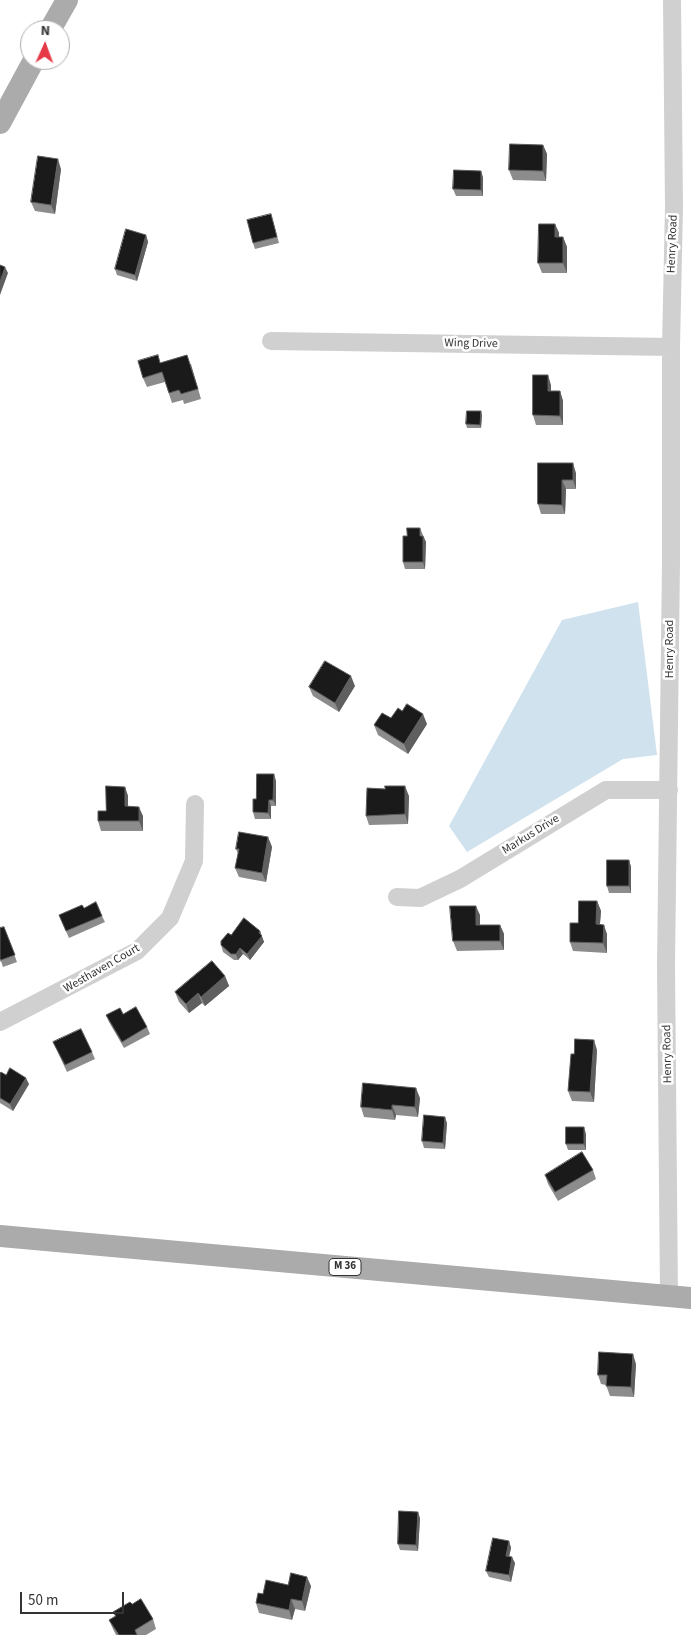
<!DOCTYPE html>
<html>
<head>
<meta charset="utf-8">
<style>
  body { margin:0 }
  #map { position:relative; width:691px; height:1635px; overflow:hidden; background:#fff; font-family:"Source Sans 3",sans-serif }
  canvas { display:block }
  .north { position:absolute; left:20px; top:20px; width:50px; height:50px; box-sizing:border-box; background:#fff; border:1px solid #adadad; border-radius:50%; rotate:2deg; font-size:14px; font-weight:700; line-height:20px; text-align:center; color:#333 }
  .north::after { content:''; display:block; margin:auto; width:18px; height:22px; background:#e63946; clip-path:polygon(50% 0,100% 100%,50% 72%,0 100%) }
  .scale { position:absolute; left:20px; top:1592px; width:104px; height:22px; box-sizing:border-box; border:2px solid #333; border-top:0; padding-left:6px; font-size:15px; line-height:18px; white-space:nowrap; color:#333; -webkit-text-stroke:4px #fff; paint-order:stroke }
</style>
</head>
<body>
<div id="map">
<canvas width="691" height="1635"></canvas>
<div class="north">N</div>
<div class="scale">50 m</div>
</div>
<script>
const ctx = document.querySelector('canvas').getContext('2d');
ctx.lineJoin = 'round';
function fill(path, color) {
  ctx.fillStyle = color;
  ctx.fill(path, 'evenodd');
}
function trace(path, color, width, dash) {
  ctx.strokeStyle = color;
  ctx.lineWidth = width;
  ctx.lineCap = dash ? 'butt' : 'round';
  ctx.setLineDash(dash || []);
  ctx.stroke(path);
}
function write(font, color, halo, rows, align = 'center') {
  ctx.font = font + ' "Source Sans 3",sans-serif';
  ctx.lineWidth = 5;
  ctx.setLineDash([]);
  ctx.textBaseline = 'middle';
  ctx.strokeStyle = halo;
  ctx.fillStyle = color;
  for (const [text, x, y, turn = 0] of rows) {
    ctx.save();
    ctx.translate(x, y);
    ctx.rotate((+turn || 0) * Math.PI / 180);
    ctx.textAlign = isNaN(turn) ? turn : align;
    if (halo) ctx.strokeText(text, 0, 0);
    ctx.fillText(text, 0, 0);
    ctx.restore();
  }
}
fill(new Path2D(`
  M 638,602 L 657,755 L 623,759 L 467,852 L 449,826 L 562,620 Z`), '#cfe2ee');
trace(new Path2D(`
  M 271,341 L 671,347
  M 397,897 L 420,898 L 460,879 L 606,790 L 669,790
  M 0,1022 L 137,951 L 170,918 L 194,861 L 195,804
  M 669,1297 L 666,966 L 671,562 L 671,347 L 674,207 L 672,0`), '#d0d0d0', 18);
trace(new Path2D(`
  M 50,30 L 67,0
  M 0,123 L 34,60
  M 0,1236 L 691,1298`), '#ababab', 22);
fill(new Path2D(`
  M 543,145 L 547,154 L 546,181 L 513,180 L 509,170 Z
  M 61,169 L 55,214 L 35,211 L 31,202 Z
  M 483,177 L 483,196 L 456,196 L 453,189 Z
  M 273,221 L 279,243 L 255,249 L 253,243 Z
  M 555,224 L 559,233 L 559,237 L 563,237 L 567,247 L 567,273 L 542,273 L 538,263 Z
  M 146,235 L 148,242 L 137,281 L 117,275 L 115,269 Z
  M 161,363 L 191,364 L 201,399 L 184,404 L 183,400 L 172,403 L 165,382 L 147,387 L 143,378 Z
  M 551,385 L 551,391 L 560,391 L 563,401 L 563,425 L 536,425 L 533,415 Z
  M 482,415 L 481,428 L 467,428 L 466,424 Z
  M 538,463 L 576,473 L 576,489 L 566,489 L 565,514 L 541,514 L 538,504 Z
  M 420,528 L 426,542 L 425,569 L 405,569 L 403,562 L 407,536 Z
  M 355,686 L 339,712 L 313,696 L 309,687 Z
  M 391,718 L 427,724 L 408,754 L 378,735 L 374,725 Z
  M 276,781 L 276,806 L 271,806 L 271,819 L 255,819 L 253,812 L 256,799 Z
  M 125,787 L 128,796 L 128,807 L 143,816 L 143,831 L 101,831 L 98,821 Z
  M 385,789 L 409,796 L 408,824 L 369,825 L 366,816 Z
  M 268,837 L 272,847 L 266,882 L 239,877 L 235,868 L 238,854 L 236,849 Z
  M 629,860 L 631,867 L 631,893 L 609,893 L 607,886 Z
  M 597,901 L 601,911 L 600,924 L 607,934 L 607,953 L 573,951 L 570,942 L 578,923 Z
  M 59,915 L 102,916 L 105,922 L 69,938 Z
  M 480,915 L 480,925 L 500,925 L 504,934 L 504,950 L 457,951 L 453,941 Z
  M 4,927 L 17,962 L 3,967 L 1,961 L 0,962 L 0,928 Z
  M 260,931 L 264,942 L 250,960 L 243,954 L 238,960 L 234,960 L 223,952 L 221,945 L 231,935 Z
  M 225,976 L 229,986 L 205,1006 L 202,1003 L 189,1013 L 179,1002 L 175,992 Z
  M 123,1014 L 147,1027 L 150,1034 L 124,1048 L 109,1022 L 106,1015 Z
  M 53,1042 L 92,1052 L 95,1059 L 67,1072 Z
  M 597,1050 L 594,1102 L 572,1101 L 568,1091 L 574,1054 Z
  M 0,1073 L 29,1084 L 13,1111 L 0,1103 Z
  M 420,1098 L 418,1117 L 396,1115 L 395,1120 L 364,1117 L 361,1107 Z
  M 447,1123 L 445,1149 L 424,1148 L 422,1141 Z
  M 586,1134 L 586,1150 L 568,1150 L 566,1144 Z
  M 593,1170 L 596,1179 L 558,1201 L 548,1184 L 545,1175 Z
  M 636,1364 L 634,1397 L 610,1396 L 606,1385 L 601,1384 L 598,1375 Z
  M 420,1518 L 418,1551 L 400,1550 L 398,1544 Z
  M 509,1541 L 511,1548 L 509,1556 L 515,1563 L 511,1582 L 489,1577 L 486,1571 Z
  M 288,1585 L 311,1586 L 305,1611 L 295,1609 L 292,1620 L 259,1613 L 256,1603 L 263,1594 Z
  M 132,1604 L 153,1619 L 156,1629 L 146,1635 L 116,1635 L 113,1629 L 109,1620 L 115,1616 L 113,1612 Z`), '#8c8c8c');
fill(new Path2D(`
  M 543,145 L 547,154 L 546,181 L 543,171 Z
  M 58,159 L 61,169 L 55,214 L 51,205 Z
  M 481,171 L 483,177 L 483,196 L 481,190 Z
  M 555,224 L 559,233 L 559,247 L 555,237 Z
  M 146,235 L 148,242 L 137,281 L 135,275 Z
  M 563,237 L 567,247 L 567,273 L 563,263 Z
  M 5,267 L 8,273 L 0,295 L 0,282 Z
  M 548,375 L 551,385 L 551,401 L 548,391 Z
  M 560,391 L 563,401 L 563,425 L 560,416 Z
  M 481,411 L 482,415 L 481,428 L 480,425 Z
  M 573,463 L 576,473 L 576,489 L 573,480 Z
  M 562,480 L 566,489 L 565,514 L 562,505 Z
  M 423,536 L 426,542 L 425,569 L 423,562 Z
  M 351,676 L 355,686 L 339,712 L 335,703 Z
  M 423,714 L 427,724 L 408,754 L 404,744 Z
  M 274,774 L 276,781 L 276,806 L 273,800 Z
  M 405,786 L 409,796 L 408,824 L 405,814 Z
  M 125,787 L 128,796 L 128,816 L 125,806 Z
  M 269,800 L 271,806 L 271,819 L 268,813 Z
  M 139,807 L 143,816 L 143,831 L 139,821 Z
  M 268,837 L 272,847 L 266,882 L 262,873 Z
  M 629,860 L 631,867 L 631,893 L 629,886 Z
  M 597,901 L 601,911 L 599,934 L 596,924 Z
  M 476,906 L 480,915 L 480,935 L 476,925 Z
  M 500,925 L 504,934 L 504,950 L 500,941 Z
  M 604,925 L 607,934 L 607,953 L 603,943 Z
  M 260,931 L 264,942 L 250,960 L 247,954 Z
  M 240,948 L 243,954 L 238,960 L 236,954 Z
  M 225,976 L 229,986 L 205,1006 L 201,997 Z
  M 198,993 L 202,1003 L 189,1013 L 186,1004 Z
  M 594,1040 L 597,1050 L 594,1102 L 590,1092 Z
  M 26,1078 L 29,1084 L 13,1111 L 10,1104 Z
  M 416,1088 L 420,1098 L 418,1117 L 415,1107 Z
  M 392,1105 L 396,1115 L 395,1120 L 392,1110 Z
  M 445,1117 L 447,1123 L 445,1149 L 443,1143 Z
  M 584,1127 L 586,1134 L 586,1150 L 584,1144 Z
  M 633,1354 L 636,1364 L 634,1397 L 631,1387 Z
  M 418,1512 L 420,1518 L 418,1551 L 416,1545 Z
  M 509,1541 L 511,1548 L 508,1562 L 506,1556 Z
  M 512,1557 L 515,1563 L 511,1582 L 509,1575 Z
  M 307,1577 L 311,1586 L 305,1611 L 302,1601 Z
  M 291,1599 L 295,1609 L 292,1620 L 289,1610 Z`), '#5f5f5f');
const building = new Path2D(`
  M 510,144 L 543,145 L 543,171 L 509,170 Z
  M 38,156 L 58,159 L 51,205 L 31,202 Z
  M 454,170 L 481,171 L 481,190 L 453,189 Z
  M 271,214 L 277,237 L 253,243 L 247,220 Z
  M 539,224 L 555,224 L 555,237 L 563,237 L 563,263 L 538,263 Z
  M 126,229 L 146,235 L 135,275 L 115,269 Z
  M 0,265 L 5,267 L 0,282 Z
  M 158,355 L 160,363 L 187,355 L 198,389 L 181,394 L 179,390 L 169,393 L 162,372 L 143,378 L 138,361 Z
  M 533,375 L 548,375 L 548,391 L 560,391 L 560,416 L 533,415 Z
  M 467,411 L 481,411 L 480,425 L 466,424 Z
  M 538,463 L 573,463 L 573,480 L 562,480 L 562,505 L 538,504 Z
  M 407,528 L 420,528 L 420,536 L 423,536 L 423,562 L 403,562 L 403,536 L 407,536 Z
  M 325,661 L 351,676 L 335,703 L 309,687 Z
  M 407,704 L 423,714 L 404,744 L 374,725 L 382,713 L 391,718 L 398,708 L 402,711 Z
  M 257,774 L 274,774 L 273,800 L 269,800 L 268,813 L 253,812 L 253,799 L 256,799 Z
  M 106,786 L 125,787 L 125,806 L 139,807 L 139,821 L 98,821 L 98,811 L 106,811 Z
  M 385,786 L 405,786 L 405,814 L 366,816 L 367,788 L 385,789 Z
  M 239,832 L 268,837 L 262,873 L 235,868 L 239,849 L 236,849 Z
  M 607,860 L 629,860 L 629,886 L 607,886 Z
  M 579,901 L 597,901 L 596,924 L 604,925 L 603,943 L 570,942 L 570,923 L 578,923 Z
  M 96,902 L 102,916 L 66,931 L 59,915 L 82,905 L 84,908 Z
  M 450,906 L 476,906 L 476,925 L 500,925 L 500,941 L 453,941 Z
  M 244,918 L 260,931 L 259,933 L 262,936 L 247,954 L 240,948 L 236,954 L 231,954 L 221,945 L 221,941 L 228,933 L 231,935 Z
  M 4,927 L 15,955 L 1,960 L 0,959 L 0,928 Z
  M 212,961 L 225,976 L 201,997 L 198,993 L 186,1004 L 175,992 Z
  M 136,1007 L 147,1027 L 122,1042 L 106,1015 L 120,1008 L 123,1014 Z
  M 81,1029 L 92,1052 L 65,1065 L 53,1042 Z
  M 575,1039 L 594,1040 L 590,1092 L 568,1091 L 571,1054 L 574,1054 Z
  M 10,1068 L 26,1078 L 10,1104 L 0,1098 L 0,1073 L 1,1072 L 6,1075 Z
  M 363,1083 L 416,1088 L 415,1107 L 392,1105 L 392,1110 L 361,1107 Z
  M 424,1115 L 445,1117 L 443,1143 L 422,1141 Z
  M 566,1127 L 584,1127 L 584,1144 L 566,1144 Z
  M 582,1152 L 593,1170 L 555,1192 L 545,1175 Z
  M 599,1352 L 633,1354 L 631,1387 L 606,1386 L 607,1375 L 598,1375 Z
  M 399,1511 L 418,1512 L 416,1545 L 398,1544 Z
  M 493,1538 L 509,1541 L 506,1556 L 512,1557 L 509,1575 L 486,1571 Z
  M 291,1573 L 307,1577 L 302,1601 L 291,1599 L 289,1610 L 256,1603 L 258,1593 L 263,1594 L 266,1580 L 288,1585 Z
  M 141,1599 L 153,1619 L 135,1630 L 137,1635 L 119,1635 L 109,1620 L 116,1616 L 113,1612 L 130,1602 L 132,1604 Z`);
fill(building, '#1a1a1a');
trace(building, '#5f5f5f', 1);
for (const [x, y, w] of [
  [345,1267,32]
]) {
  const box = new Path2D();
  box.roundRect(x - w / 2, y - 8.5, w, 17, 4);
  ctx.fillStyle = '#fff';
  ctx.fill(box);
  trace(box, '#333', 1);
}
write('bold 11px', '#333', null, [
  ["M 36",345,1267]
]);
write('12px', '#333', '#fff', [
  ["Henry Road",673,244,-88],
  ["Wing Drive",471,344,1],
  ["Henry Road",670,649,-90],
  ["Markus Drive",531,835,-32],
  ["Westhaven Court",102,969,-30],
  ["Henry Road",668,1054,-91]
]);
</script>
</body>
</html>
